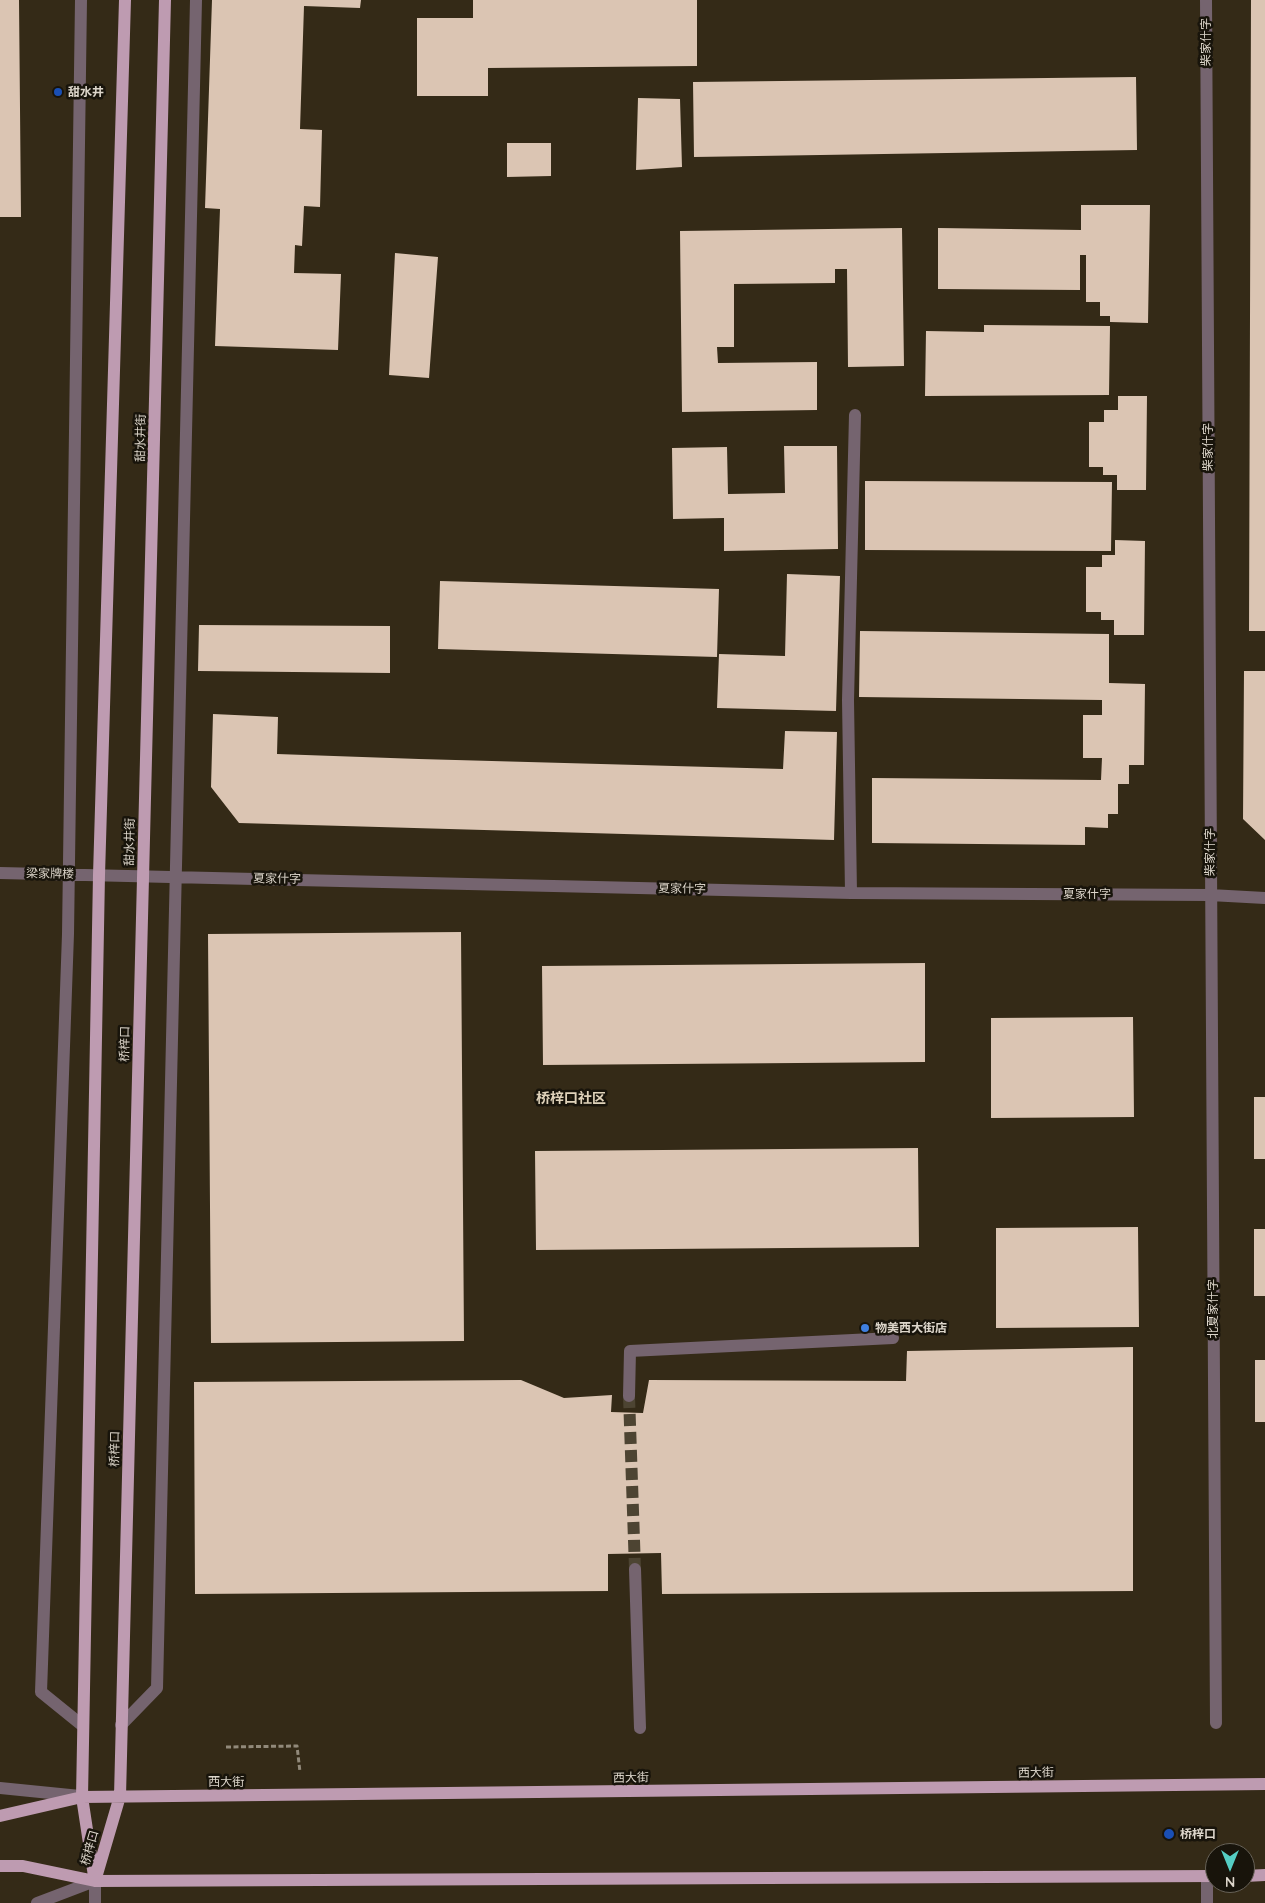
<!DOCTYPE html>
<html>
<head>
<meta charset="utf-8">
<style>
  body { margin:0 }
  #map { position:relative; width:1265px; height:1903px; overflow:hidden; background:#342a17; font-family:Quicksand,sans-serif }
  canvas { display:block }
  .north { position:absolute; left:1205px; top:1843px; width:50px; height:50px; box-sizing:border-box; background:#18140b; border:1px solid #676258; border-radius:50%; rotate:180deg; font-size:14px; font-weight:700; line-height:20px; text-align:center; color:#ddd6cb }
  .north::after { content:''; display:block; margin:auto; width:18px; height:22px; background:#55cec4; clip-path:polygon(50% 0,100% 100%,50% 72%,0 100%) }
</style>
</head>
<body>
<div id="map">
<canvas width="1265" height="1903"></canvas>
<div class="north">N</div>
</div>
<script>
const ctx = document.querySelector('canvas').getContext('2d');
ctx.lineJoin = 'round';
function fill(path, color) {
  ctx.fillStyle = color;
  ctx.fill(path, 'evenodd');
}
function trace(path, color, width, dash) {
  ctx.strokeStyle = color;
  ctx.lineWidth = width;
  ctx.lineCap = dash ? 'butt' : 'round';
  ctx.setLineDash(dash || []);
  ctx.stroke(path);
}
function write(font, color, halo, rows, align = 'center') {
  ctx.font = font + ' Quicksand,"Noto Sans SC",sans-serif';
  ctx.lineWidth = 5;
  ctx.setLineDash([]);
  ctx.textBaseline = 'middle';
  ctx.strokeStyle = halo;
  ctx.fillStyle = color;
  for (const [text, x, y, turn = 0] of rows) {
    ctx.save();
    ctx.translate(x, y);
    ctx.rotate((+turn || 0) * Math.PI / 180);
    ctx.textAlign = isNaN(turn) ? turn : align;
    if (halo) ctx.strokeText(text, 0, 0);
    ctx.fillText(text, 0, 0);
    ctx.restore();
  }
}
fill(new Path2D(`
  M 0,0 L 19,0 L 21,217 L 0,217 Z
  M 212,0 L 361,0 L 360,8 L 304,6 L 300,129 L 322,130 L 320,207 L 304,206 L 302,246 L 295,245 L 294,273 L 341,274 L 338,350 L 215,346 L 220,209 L 205,208 Z
  M 473,0 L 697,0 L 697,66 L 488,68 L 488,96 L 417,96 L 417,18 L 473,18 Z
  M 1251,0 L 1265,0 L 1265,631 L 1249,631 Z
  M 1136,77 L 1137,150 L 694,157 L 693,82 Z
  M 638,98 L 680,99 L 682,167 L 636,170 Z
  M 507,143 L 551,143 L 551,176 L 507,177 Z
  M 1081,205 L 1150,205 L 1148,323 L 1110,322 L 1110,316 L 1100,316 L 1100,302 L 1086,302 L 1086,255 L 1080,255 L 1080,290 L 938,289 L 938,228 L 1081,230 Z
  M 902,228 L 904,366 L 848,367 L 847,269 L 835,269 L 835,283 L 734,284 L 734,347 L 717,347 L 718,363 L 817,362 L 817,410 L 682,412 L 680,231 Z
  M 395,253 L 438,257 L 429,378 L 389,375 Z
  M 984,325 L 1110,326 L 1109,395 L 925,396 L 926,331 L 984,332 Z
  M 1118,396 L 1147,396 L 1146,490 L 1117,490 L 1117,475 L 1103,475 L 1103,467 L 1089,467 L 1089,422 L 1104,422 L 1104,410 L 1118,410 Z
  M 784,446 L 837,446 L 838,549 L 724,551 L 724,518 L 673,519 L 672,448 L 727,447 L 728,494 L 785,493 Z
  M 865,481 L 1112,482 L 1111,551 L 865,550 Z
  M 1115,540 L 1145,541 L 1144,635 L 1114,635 L 1114,620 L 1101,620 L 1101,612 L 1086,612 L 1086,567 L 1102,567 L 1102,555 L 1115,555 Z
  M 787,574 L 840,576 L 836,711 L 717,708 L 719,654 L 785,656 Z
  M 440,581 L 719,589 L 717,657 L 438,649 Z
  M 199,625 L 390,626 L 390,673 L 198,671 Z
  M 860,631 L 1109,634 L 1109,683 L 1145,684 L 1144,765 L 1129,765 L 1129,784 L 1118,784 L 1118,814 L 1108,814 L 1108,828 L 1085,827 L 1085,845 L 872,843 L 872,778 L 1101,780 L 1102,758 L 1083,758 L 1083,715 L 1102,715 L 1102,700 L 859,697 Z
  M 1244,671 L 1265,671 L 1265,840 L 1243,819 Z
  M 213,714 L 278,717 L 277,754 L 419,759 L 783,769 L 785,731 L 837,732 L 834,840 L 239,823 L 211,787 Z
  M 461,932 L 464,1341 L 211,1343 L 208,934 Z
  M 925,963 L 925,1062 L 543,1065 L 542,966 Z
  M 1133,1017 L 1134,1117 L 991,1118 L 991,1018 Z
  M 1254,1097 L 1265,1097 L 1265,1159 L 1254,1159 Z
  M 918,1148 L 919,1247 L 536,1250 L 535,1151 Z
  M 1138,1227 L 1139,1327 L 996,1328 L 996,1228 Z
  M 1254,1229 L 1265,1229 L 1265,1296 L 1254,1296 Z
  M 1133,1347 L 1133,1591 L 662,1594 L 661,1553 L 608,1554 L 608,1591 L 195,1594 L 194,1382 L 521,1380 L 564,1398 L 612,1395 L 611,1412 L 643,1413 L 649,1380 L 906,1381 L 907,1351 Z
  M 1255,1360 L 1265,1360 L 1265,1422 L 1255,1422 Z`), '#dbc5b3');
trace(new Path2D(`
  M 629,1396 L 635,1569`), '#4d4432', 12, [12, 6]);
trace(new Path2D(`
  M 226,1747 L 297,1746 L 300,1772`), '#91897a', 3, [5, 2.5]);
trace(new Path2D(`
  M 81,0 L 68,934 L 41,1692 L 83,1726
  M 1206,0 L 1216,1723
  M 0,873 L 851,893 L 1210,895 L 1265,898
  M 851,893 L 848,700 L 855,415
  M 629,1396 L 630,1351 L 893,1338
  M 635,1569 L 640,1728
  M 121,1725 L 157,1688 L 196,0
  M 0,1788 L 80,1796
  M 1207,1877 L 1207,1903
  M 37,1903 L 95,1881 L 95,1903`), '#75646f', 12);
trace(new Path2D(`
  M 0,1816 L 82,1797 L 1265,1784
  M 0,1866 L 23,1866 L 95,1881 L 1215,1876
  M 94,1876 L 82,1797 L 99,875 L 125,0
  M 1245,1876 L 1265,1875
  M 95,1881 L 120,1796 L 165,0`), '#be9bb1', 12);
for (const [x, y, r, color] of [
  [58,92,5,"#1a4fb4"],
  [865,1328,5,"#3f7fe0"],
  [1169,1834,6,"#1a4fb4"]
]) {
  const dot = new Path2D();
  dot.arc(x, y, r, 0, 2 * Math.PI);
  ctx.fillStyle = color;
  ctx.fill(dot);
  trace(dot, '#18140b', 2);
}
write('12px', '#ddd6cb', '#18140b', [
  ["柴家什字",1206,42,-90],
  ["甜水井街",141,438,-89],
  ["柴家什字",1208,447,-90],
  ["甜水井街",130,842,-89],
  ["柴家什字",1210,852,-90],
  ["梁家牌楼",50,874,1],
  ["夏家什字",277,879,1],
  ["夏家什字",682,889,1],
  ["夏家什字",1087,894],
  ["桥梓口",125,1044,-89],
  ["北夏家什字",1213,1309,-90],
  ["桥梓口",115,1449,-89],
  ["西大街",1036,1773,-1],
  ["西大街",631,1778,-1],
  ["西大街",226,1782],
  ["桥梓口",90,1848,-74]
]);
write('bold 12px', '#ddd6cb', '#18140b', [
  ["甜水井",68,92],
  ["物美西大街店",875,1328],
  ["桥梓口",1180,1834]
], 'left');
write('bold 14px', '#dfd2ba', '#18140b', [
  ["桥梓口社区",571,1099]
]);
</script>
</body>
</html>
